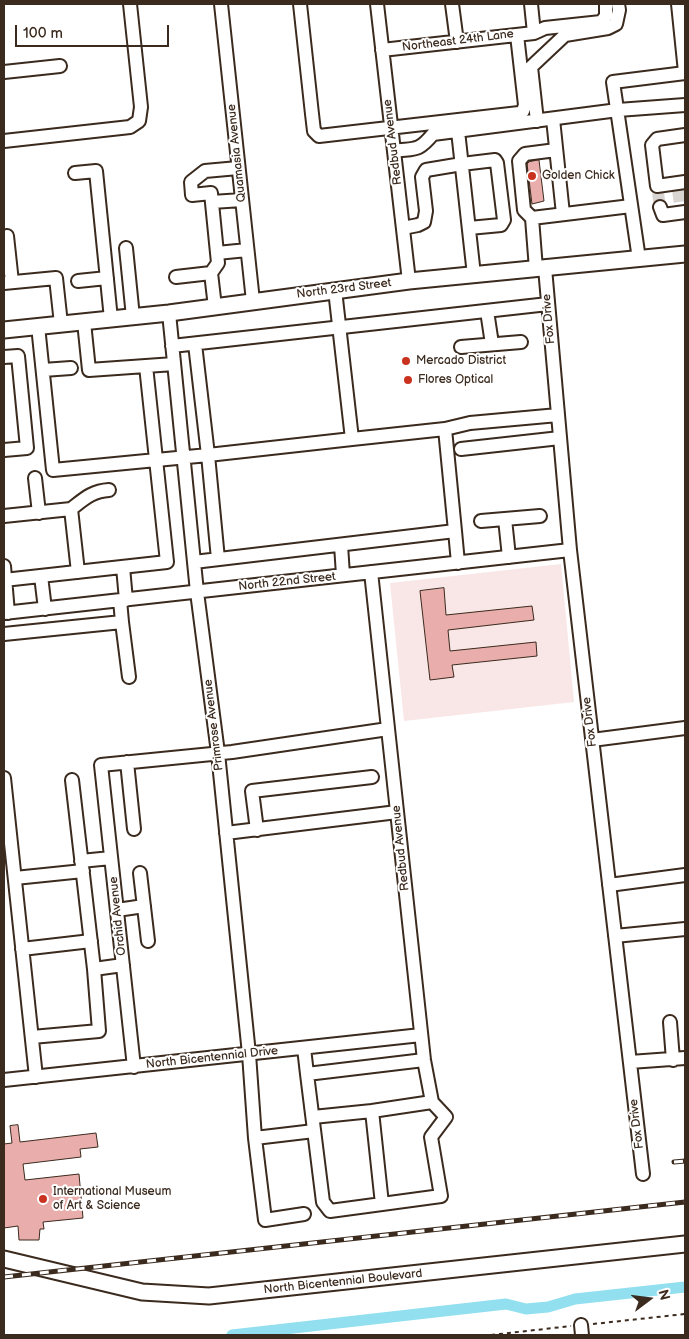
<!DOCTYPE html>
<html>
<head>
<meta charset="utf-8">
<style>
  body { margin:0 }
  #map { position:relative; width:689px; height:1339px; overflow:hidden; background:#fff; font-family:"Balsamiq Sans",sans-serif }
  canvas { display:block }
  .frame { position:absolute; inset:0; border:5px solid #3b2a1e; pointer-events:none }
  .north { position:absolute; left:624px; top:1274px; width:50px; height:50px; -webkit-text-stroke:4px #fff; paint-order:stroke; rotate:75deg; font-size:14px; font-weight:700; line-height:20px; text-align:center; color:#3b2a1e }
  .north::after { content:''; display:block; margin:auto; width:18px; height:22px; background:#3b2a1e; clip-path:polygon(50% 0,100% 100%,50% 72%,0 100%) }
  .scale { position:absolute; left:15px; top:25px; width:154px; height:22px; box-sizing:border-box; border:2px solid #3b2a1e; border-top:0; padding-left:6px; font-size:15px; line-height:18px; white-space:nowrap; color:#3b2a1e; -webkit-text-stroke:4px #fff; paint-order:stroke }
</style>
</head>
<body>
<div id="map">
<canvas width="689" height="1339"></canvas>
<div class="frame"></div>
<div class="north">N</div>
<div class="scale">100 m</div>
</div>
<script>
const ctx = document.querySelector('canvas').getContext('2d');
ctx.lineJoin = 'round';
function fill(path, color) {
  ctx.fillStyle = color;
  ctx.fill(path, 'evenodd');
}
function trace(path, color, width, dash) {
  ctx.strokeStyle = color;
  ctx.lineWidth = width;
  ctx.lineCap = dash ? 'butt' : 'round';
  ctx.setLineDash(dash || []);
  ctx.stroke(path);
}
function write(font, color, halo, rows, align = 'center') {
  ctx.font = font + ' "Balsamiq Sans",sans-serif';
  ctx.lineWidth = 4;
  ctx.setLineDash([]);
  ctx.textBaseline = 'middle';
  ctx.strokeStyle = halo;
  ctx.fillStyle = color;
  for (const [text, x, y, turn = 0] of rows) {
    ctx.save();
    ctx.translate(x, y);
    ctx.rotate((+turn || 0) * Math.PI / 180);
    ctx.textAlign = isNaN(turn) ? turn : align;
    if (halo) ctx.strokeText(text, 0, 0);
    ctx.fillText(text, 0, 0);
    ctx.restore();
  }
}
fill(new Path2D(`
  M 561,564 L 574,702 L 404,721 L 390,583 Z`), '#f8e7e6');
trace(new Path2D(`
  M 232,1335 L 506,1304 L 526,1309 L 548,1307 L 575,1299 L 685,1287`), '#91dfef', 11);
const building = new Path2D(`
  M 539,160 L 544,201 L 532,204 L 527,164 L 529,162 Z
  M 444,588 L 446,615 L 532,606 L 534,620 L 448,630 L 450,651 L 536,642 L 537,656 L 452,665 L 454,677 L 430,680 L 420,591 Z
  M 18,1125 L 20,1142 L 96,1133 L 98,1147 L 80,1149 L 81,1157 L 23,1164 L 25,1180 L 79,1174 L 83,1218 L 43,1222 L 44,1229 L 40,1229 L 39,1240 L 19,1240 L 18,1226 L 4,1228 L 4,1144 L 12,1143 L 10,1126 Z`);
fill(building, '#e9aeab');
trace(building, '#3b2a1e', 1);
trace(new Path2D(`
  M 678,190 L 680,204
  M 658,193 L 660,207`), '#d8d4d2', 12, [12, 6]);
const minor = new Path2D(`
  M 221,4 L 253,301
  M 300,4 L 312,114 L 314,131 L 319,136 L 519,113 L 523,111 L 525,105 L 517,35
  M 377,4 L 409,281
  M 452,4 L 457,42
  M 531,4 L 534,33
  M 678,4 L 685,72
  M 382,50 L 534,33 L 545,28 L 601,22 L 606,16 L 606,4
  M 4,72 L 60,66
  M 553,119 L 563,214
  M 537,121 L 531,67 L 565,35 L 608,28 L 616,24 L 619,10 L 618,4
  M 458,131 L 474,275
  M 685,135 L 657,139 L 652,145 L 657,186 L 685,182
  M 4,141 L 130,127 L 139,121 L 141,107 L 130,4
  M 394,151 C 416,148 418,152 433,134 L 618,110 L 685,105
  M 75,173 L 96,171 L 111,319
  M 212,202 L 242,200
  M 660,207 L 663,215 L 685,212
  M 532,218 L 524,210 L 519,161 L 525,154 L 556,150
  M 403,228 L 418,225 L 424,222 L 426,211 L 422,177 L 426,170 L 462,164 L 495,160 L 497,163 L 504,220 L 501,225 L 469,228
  M 7,236 L 12,282
  M 126,248 L 133,317
  M 217,253 L 247,250
  M 639,259 L 613,82 L 685,73
  M 545,268 L 570,550 L 643,1174
  M 536,269 L 532,218 L 631,206
  M 211,273 L 215,307
  M 176,277 L 211,273 L 218,263 L 211,193 L 192,195 L 191,182 L 205,171 L 238,168
  M 78,281 L 107,278
  M 4,283 L 56,278 L 61,324
  M 487,311 L 492,344
  M 169,313 L 197,592 L 218,753 L 249,1054 L 255,1138
  M 84,322 L 89,370 L 174,364
  M 38,326 L 53,470 L 208,455 L 218,559
  M 195,344 L 208,455 L 352,439 L 335,290
  M 172,346 L 548,304
  M 461,347 L 521,342
  M 4,357 L 18,356 L 27,448 L 4,450
  M 43,370 L 71,368
  M 445,429 L 470,423 L 558,415
  M 352,439 L 445,429 L 455,531
  M 461,449 L 560,438
  M 35,478 L 39,513
  M 71,509 C 84,499 92,491 109,490
  M 4,516 L 71,509 L 78,572
  M 505,519 L 509,557
  M 481,521 L 540,516
  M 341,545 L 343,575
  M 194,562 L 455,531 L 458,563
  M 4,566 L 8,613
  M 123,567 L 126,600
  M 371,572 L 424,1060 L 432,1102 L 446,1117 L 431,1137 L 441,1196 L 382,1204
  M 41,576 L 45,609
  M 4,580 L 167,562 L 146,366
  M 4,613 L 570,550
  M 122,622 L 129,677
  M 4,634 L 122,622 L 120,600
  M 592,740 L 685,728
  M 127,762 L 134,829
  M 4,778 L 36,1077
  M 72,780 L 94,969 L 123,965
  M 257,830 L 252,791 L 372,777
  M 226,833 L 397,812
  M 81,861 L 111,858
  M 140,873 L 148,941
  M 15,878 L 83,871
  M 609,885 L 685,875
  M 117,910 L 144,906
  M 615,936 L 685,929
  M 22,949 L 91,941
  M 670,1022 L 673,1060
  M 32,1037 L 99,1031 L 94,969
  M 304,1048 L 307,1074
  M 424,1060 L 307,1074 L 323,1202 L 330,1211 L 382,1204 L 372,1111 L 432,1102
  M 630,1062 L 685,1058
  M 134,1067 L 101,765 L 232,752 L 388,729
  M 4,1080 L 421,1035
  M 313,1117 L 372,1111
  M 304,1214 L 265,1220 L 255,1138 L 314,1131
  M 581,1325 L 582,1335`);
const major = new Path2D(`
  M 4,330 L 169,313 L 409,281 L 685,254
  M 4,1259 L 142,1292 L 209,1296 L 685,1244`);
trace(minor, '#3b2a1e', 16);
trace(major, '#3b2a1e', 19);
trace(new Path2D(`
  M 593,1324 L 685,1314
  M 491,1335 L 571,1326`), '#3b2a1e', 2, [4, 4]);
trace(minor, '#fff', 12);
trace(major, '#fff', 15);
const rail = new Path2D(`
  M 674,1162 L 685,1161
  M 4,1277 L 685,1202`);
trace(rail, '#3b2a1e', 5);
trace(rail, '#fff', 3, [9]);
for (const [x, y, r, color] of [
  [532,176,5,"#c8321e"],
  [406,361,5,"#c8321e"],
  [408,380,5,"#c8321e"],
  [43,1199,5,"#c8321e"]
]) {
  const dot = new Path2D();
  dot.arc(x, y, r, 0, 2 * Math.PI);
  ctx.fillStyle = color;
  ctx.fill(dot);
  trace(dot, '#fff', 2);
}
write('12px', '#3b2a1e', '#fff', [
  ["Northeast 24th Lane",458,41,-7],
  ["Redbud Avenue",393,142,-97],
  ["Quamasia Avenue",237,153,-96],
  ["North 23rd Street",344,289,-7],
  ["Fox Drive",549,319,-95],
  ["North 22nd Street",287,582,-6],
  ["Fox Drive",590,722,-97],
  ["Primrose Avenue",214,725,-97],
  ["Redbud Avenue",401,848,-96],
  ["Orchid Avenue",118,916,-96],
  ["North Bicentennial Drive",212,1058,-6],
  ["Fox Drive",637,1124,-97],
  ["North Bicentennial Boulevard",343,1282,-6]
]);
write('12px', '#3b2a1e', '#fff', [
  ["Golden Chick",542,176],
  ["Mercado District",416,361],
  ["Flores Optical",418,380],
  ["International Museum",53,1192],
  ["of Art & Science",53,1206]
], 'left');
</script>
</body>
</html>
